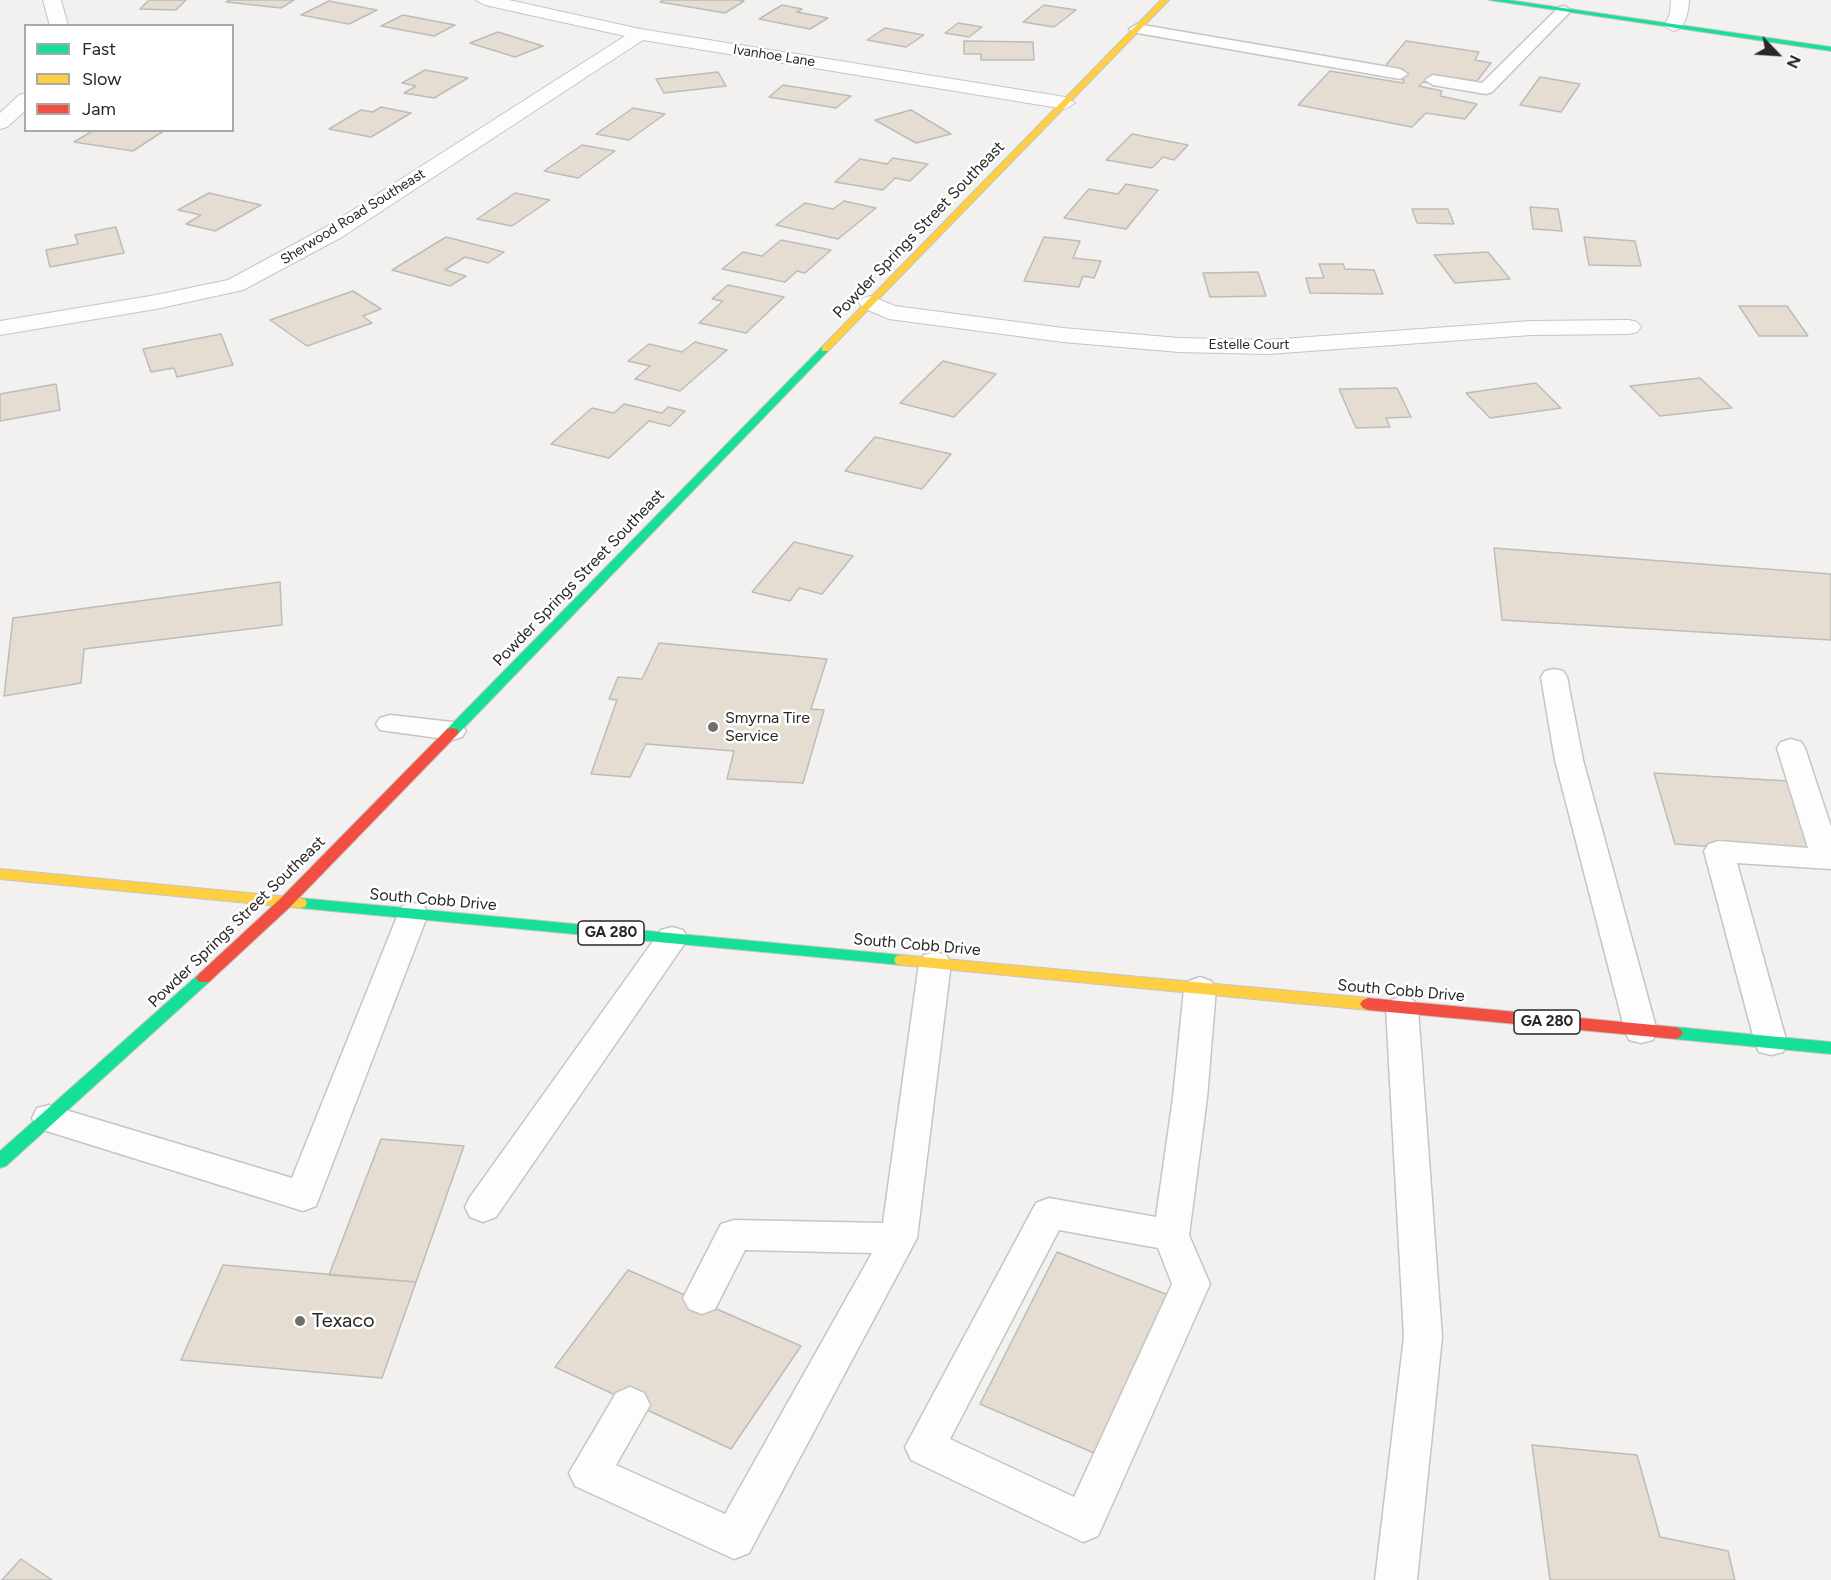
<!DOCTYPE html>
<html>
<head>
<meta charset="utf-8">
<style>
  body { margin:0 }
  #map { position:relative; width:1831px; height:1580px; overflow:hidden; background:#f2f1ef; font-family:Figtree,sans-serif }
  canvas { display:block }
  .legend { position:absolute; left:24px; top:24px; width:210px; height:108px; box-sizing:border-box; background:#fff; border:2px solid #a9a9a8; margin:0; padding:8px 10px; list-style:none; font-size:18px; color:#282726 }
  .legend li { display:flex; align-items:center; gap:12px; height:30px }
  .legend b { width:30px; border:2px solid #a9a9a8 }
  .north { position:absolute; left:1747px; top:24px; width:60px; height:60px; -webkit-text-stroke:4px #fff; paint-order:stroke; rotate:115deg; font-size:16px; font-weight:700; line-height:24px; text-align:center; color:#282726 }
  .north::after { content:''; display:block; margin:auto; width:21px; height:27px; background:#282726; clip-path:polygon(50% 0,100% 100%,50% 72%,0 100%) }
</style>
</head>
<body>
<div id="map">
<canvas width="1831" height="1580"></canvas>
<ul class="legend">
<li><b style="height:8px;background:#16e098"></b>Fast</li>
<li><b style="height:8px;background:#ffcf43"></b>Slow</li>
<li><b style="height:8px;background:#f24e42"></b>Jam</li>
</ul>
<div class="north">N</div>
</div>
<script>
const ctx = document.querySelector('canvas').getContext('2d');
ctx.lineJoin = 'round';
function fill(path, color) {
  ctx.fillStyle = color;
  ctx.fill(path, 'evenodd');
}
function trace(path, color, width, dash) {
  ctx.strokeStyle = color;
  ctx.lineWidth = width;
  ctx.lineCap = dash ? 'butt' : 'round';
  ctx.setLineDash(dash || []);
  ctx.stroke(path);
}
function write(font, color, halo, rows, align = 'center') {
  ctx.font = font + ' Figtree,sans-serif';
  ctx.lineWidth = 5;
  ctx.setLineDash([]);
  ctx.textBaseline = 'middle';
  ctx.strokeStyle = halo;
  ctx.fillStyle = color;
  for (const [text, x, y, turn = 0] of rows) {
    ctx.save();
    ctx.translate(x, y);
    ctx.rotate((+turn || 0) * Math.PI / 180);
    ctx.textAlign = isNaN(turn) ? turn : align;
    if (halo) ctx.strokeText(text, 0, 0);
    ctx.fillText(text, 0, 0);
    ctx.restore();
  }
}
const building = new Path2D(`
  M 149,0 L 186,0 L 176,10 L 140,9 Z
  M 230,0 L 294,0 L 281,8 L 226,2 Z
  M 663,0 L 738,0 L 744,1 L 725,13 L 660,2 Z
  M 329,1 L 377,10 L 349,24 L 301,15 Z
  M 782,5 L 802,9 L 797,12 L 828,18 L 810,29 L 759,19 Z
  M 1044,5 L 1076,10 L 1054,27 L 1023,22 Z
  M 403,15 L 455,25 L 434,36 L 381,26 Z
  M 958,23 L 982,27 L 969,37 L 945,33 Z
  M 885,28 L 924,35 L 906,47 L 867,40 Z
  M 498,32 L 543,46 L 515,57 L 470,43 Z
  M 964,41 L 1033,42 L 1034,60 L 981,60 L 981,54 L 964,54 Z
  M 1406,41 L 1479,52 L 1475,60 L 1491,63 L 1477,81 L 1436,75 L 1431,83 L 1423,82 L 1419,86 L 1442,91 L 1440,96 L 1477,104 L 1465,119 L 1426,113 L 1412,127 L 1298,105 L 1330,71 L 1403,83 L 1404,80 L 1397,78 L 1403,69 L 1385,66 Z
  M 425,70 L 468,78 L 434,98 L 404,93 L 416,86 L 402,83 Z
  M 718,72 L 726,86 L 664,93 L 656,79 Z
  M 1540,77 L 1580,84 L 1561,112 L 1520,105 Z
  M 783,85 L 851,96 L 836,108 L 769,97 Z
  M 381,107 L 411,113 L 371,137 L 329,129 L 361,110 L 373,112 Z
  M 633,108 L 665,114 L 629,140 L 596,134 Z
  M 911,110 L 951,134 L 916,143 L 875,120 Z
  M 94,130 L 165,130 L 133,151 L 74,142 Z
  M 1132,134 L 1188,145 L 1174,160 L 1163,157 L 1152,168 L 1106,160 Z
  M 582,145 L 615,151 L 578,178 L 544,171 Z
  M 893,158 L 928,164 L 910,181 L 895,178 L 883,190 L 835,182 L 860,159 L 887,164 Z
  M 1126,184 L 1158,190 L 1126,229 L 1064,218 L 1089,189 L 1118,194 Z
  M 209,193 L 261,205 L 215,231 L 186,224 L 201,215 L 178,210 Z
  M 515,193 L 550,200 L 512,226 L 477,219 Z
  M 844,201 L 876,208 L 838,239 L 776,225 L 805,203 L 833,209 Z
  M 1530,207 L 1558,209 L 1562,231 L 1533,229 Z
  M 1412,209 L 1448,209 L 1454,224 L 1417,223 Z
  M 116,227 L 124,253 L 50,267 L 46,250 L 78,244 L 75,235 Z
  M 446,237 L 504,252 L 488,263 L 465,257 L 445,270 L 466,276 L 450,286 L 392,270 Z
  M 1044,237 L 1080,241 L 1073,258 L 1101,261 L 1094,278 L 1083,276 L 1079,287 L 1024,281 Z
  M 1584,237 L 1635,241 L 1641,266 L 1589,265 Z
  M 781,240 L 831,250 L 805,273 L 797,271 L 785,282 L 722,269 L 743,252 L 762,256 Z
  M 1488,252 L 1510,279 L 1455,283 L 1434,255 Z
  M 1319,264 L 1343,264 L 1345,269 L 1374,270 L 1383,294 L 1310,293 L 1306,278 L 1324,278 Z
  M 1258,272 L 1266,296 L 1210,297 L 1203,273 Z
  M 728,285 L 784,297 L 746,333 L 699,323 L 723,301 L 712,299 Z
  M 353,291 L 381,309 L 363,316 L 372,323 L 307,346 L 270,320 Z
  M 1739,306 L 1787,306 L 1808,336 L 1759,336 Z
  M 221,334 L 233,365 L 177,377 L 174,368 L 151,372 L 143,349 Z
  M 695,342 L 727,350 L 680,391 L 635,379 L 650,366 L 628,361 L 649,344 L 682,352 Z
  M 943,361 L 996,374 L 954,417 L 900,403 Z
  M 1700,378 L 1732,408 L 1660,416 L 1630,386 Z
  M 1536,383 L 1561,408 L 1490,418 L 1466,393 Z
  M 56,384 L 60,410 L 0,421 L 0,394 Z
  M 1397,388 L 1411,417 L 1386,418 L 1390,427 L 1356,428 L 1339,389 Z
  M 624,404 L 662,413 L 668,407 L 685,411 L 670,426 L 649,421 L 609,458 L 551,444 L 592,408 L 614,413 Z
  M 875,437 L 951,454 L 922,489 L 845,471 Z
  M 794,542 L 853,556 L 822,594 L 799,588 L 790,601 L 752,592 Z
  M 1494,548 L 1831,574 L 1831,640 L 1502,620 Z
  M 280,582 L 282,625 L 84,649 L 81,683 L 4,696 L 13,618 Z
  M 659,643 L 827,659 L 811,709 L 824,710 L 803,783 L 727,779 L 734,751 L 646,744 L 630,777 L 591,774 L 617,700 L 609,699 L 618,677 L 642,679 Z
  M 1654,773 L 1788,781 L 1815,854 L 1675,844 Z
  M 381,1139 L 464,1146 L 416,1282 L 329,1275 Z
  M 1057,1252 L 1171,1296 L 1101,1456 L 980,1404 Z
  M 223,1265 L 416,1282 L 382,1378 L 181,1360 Z
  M 628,1270 L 801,1346 L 731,1449 L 555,1367 Z
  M 1532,1445 L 1637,1455 L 1660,1537 L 1728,1551 L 1735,1580 L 1550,1580 Z
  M 21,1559 L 52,1580 L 2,1580 Z`);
fill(building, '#e5dcd2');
trace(building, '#bcbcba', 1.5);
const lane = new Path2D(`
  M 1564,6 L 1571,10 L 1569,13 L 1492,92 L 1486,94 L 1433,85 L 1425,80 L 1433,75 L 1482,83 L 1559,7 Z
  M 1137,24 L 1400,69 L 1408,74 L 1400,79 L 1132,32 L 1129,29 Z
  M 1554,669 L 1563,671 L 1567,677 L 1583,760 L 1657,1031 L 1653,1040 L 1641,1043 L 1629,1040 L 1625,1031 L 1555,760 L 1541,677 L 1545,671 Z
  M 390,715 L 452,722 L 462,725 L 466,731 L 462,737 L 452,740 L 380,730 L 376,724 L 380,718 Z
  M 1791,739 L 1801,742 L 1805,748 L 1831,827 L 1831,869 L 1737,863 L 1787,1043 L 1783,1052 L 1771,1055 L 1759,1052 L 1755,1043 L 1704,851 L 1709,844 L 1719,841 L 1808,848 L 1777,748 L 1781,742 Z
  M 413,903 L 424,906 L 428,914 L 316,1206 L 303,1211 L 37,1128 L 32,1118 L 37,1108 L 49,1105 L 292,1178 L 398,914 L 402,906 Z
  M 672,927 L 683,930 L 688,938 L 683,946 L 496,1217 L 483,1222 L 470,1217 L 465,1207 L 470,1197 L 661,930 Z
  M 935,952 L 946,955 L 951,963 L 917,1238 L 749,1553 L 734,1559 L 575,1486 L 569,1473 L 616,1393 L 630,1387 L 644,1393 L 650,1405 L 616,1465 L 725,1514 L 872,1253 L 745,1250 L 715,1309 L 702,1314 L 689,1309 L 683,1298 L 721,1224 L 734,1220 L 883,1223 L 919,963 L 924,955 Z
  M 1200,977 L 1211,981 L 1216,989 L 1207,1098 L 1189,1235 L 1210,1284 L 1098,1536 L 1083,1542 L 911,1460 L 905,1447 L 1036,1203 L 1049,1198 L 1156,1217 L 1173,1098 L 1184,989 L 1189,981 ZM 1059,1230 L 1158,1248 L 1172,1284 L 1074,1497 L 950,1439 Z
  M 1402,996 L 1413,1000 L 1418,1008 L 1442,1337 L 1417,1580 L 1375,1580 L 1404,1337 L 1386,1008 L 1391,1000 Z`);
const street = new Path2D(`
  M 43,0 L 61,0 L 68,26 L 50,26 Z
  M 476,0 L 509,0 L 640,29 L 1065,97 L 1075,103 L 1065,109 L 643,40 L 342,237 L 243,290 L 156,309 L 0,335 L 0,321 L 156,295 L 228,280 L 326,227 L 625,36 L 485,5 Z
  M 1671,0 L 1689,0 C 1688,12 1687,28 1673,31 L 1664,26 L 1670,14 Z
  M 26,93 L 26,110 L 7,127 L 0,129 L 0,113 L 19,95 Z
  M 871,296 L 895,306 L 1063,328 L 1179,338 L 1268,340 L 1531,321 L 1629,320 L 1637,322 L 1641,327 L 1637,332 L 1629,334 L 1531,335 L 1268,354 L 1179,352 L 1063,342 L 889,319 L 863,308 L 859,303 L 863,298 Z`);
const fast = new Path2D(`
  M 1489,0 L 1508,0 L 1831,47 L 1831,51 Z
  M 825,346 L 828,347 L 828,351 L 457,735 L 447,735 L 445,732 L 447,729 L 822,347 Z
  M 300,898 L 901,955 L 906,956 L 908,960 L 906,964 L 901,965 L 300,908 L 295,907 L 293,903 L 295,899 Z
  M 204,972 L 209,974 L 212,978 L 209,982 L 6,1166 L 0,1168 L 0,1151 L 199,974 Z
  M 1675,1027 L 1831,1042 L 1831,1054 L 1675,1039 L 1670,1037 L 1667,1033 L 1670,1029 Z`);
const slow = new Path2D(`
  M 1161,0 L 1169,0 L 828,351 L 822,351 L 822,347 Z
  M 0,869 L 300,898 L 305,899 L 307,903 L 305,907 L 300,908 L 0,879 Z
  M 901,955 L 1368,998 L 1373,1000 L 1376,1004 L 1373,1008 L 1368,1010 L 901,965 L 896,964 L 894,960 L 896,956 Z`);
const jam = new Path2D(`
  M 452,728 L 457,729 L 459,732 L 457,735 L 291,906 L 209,982 L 199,982 L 196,978 L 199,974 L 281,898 L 447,729 Z
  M 1368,998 L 1675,1027 L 1680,1029 L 1683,1033 L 1680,1037 L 1675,1039 L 1368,1010 L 1363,1008 L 1360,1004 L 1363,1000 Z`);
trace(lane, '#c6c5c4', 3);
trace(street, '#c6c5c4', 2);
trace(fast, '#c6c5c4', 2);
trace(slow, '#c6c5c4', 2);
trace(jam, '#c6c5c4', 2);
fill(lane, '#fdfdfd');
fill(street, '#fdfdfd');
fill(fast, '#16e098');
fill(slow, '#ffcf43');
fill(jam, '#f24e42');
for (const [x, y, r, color] of [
  [713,727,6,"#6f6e6c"],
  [300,1321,6,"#6f6e6c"]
]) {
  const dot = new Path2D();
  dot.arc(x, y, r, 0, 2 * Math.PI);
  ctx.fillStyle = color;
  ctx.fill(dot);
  trace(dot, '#fff', 2);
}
write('14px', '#282726', '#fff', [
  ["Ivanhoe Lane",774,56,9],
  ["Sherwood Road Southeast",353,217,-32],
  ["Estelle Court",1249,345]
]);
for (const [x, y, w] of [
  [611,933,66],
  [1547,1022,66]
]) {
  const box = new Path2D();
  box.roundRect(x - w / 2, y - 12, w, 24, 4.5);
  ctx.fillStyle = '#fff';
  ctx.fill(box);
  trace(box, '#282726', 1.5);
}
write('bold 15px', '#282726', null, [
  ["GA 280",611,933],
  ["GA 280",1547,1022]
]);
write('16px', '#282726', '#fff', [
  ["Powder Springs Street Southeast",919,230,-46],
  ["Powder Springs Street Southeast",579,578,-46],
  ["South Cobb Drive",433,900,5],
  ["Powder Springs Street Southeast",237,922,-44],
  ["South Cobb Drive",917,945,5],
  ["South Cobb Drive",1401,991,5]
]);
write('16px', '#282726', '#fff', [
  ["Smyrna Tire",725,718],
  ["Service",725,736]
], 'left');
write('20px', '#282726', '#fff', [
  ["Texaco",312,1321]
], 'left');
</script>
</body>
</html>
